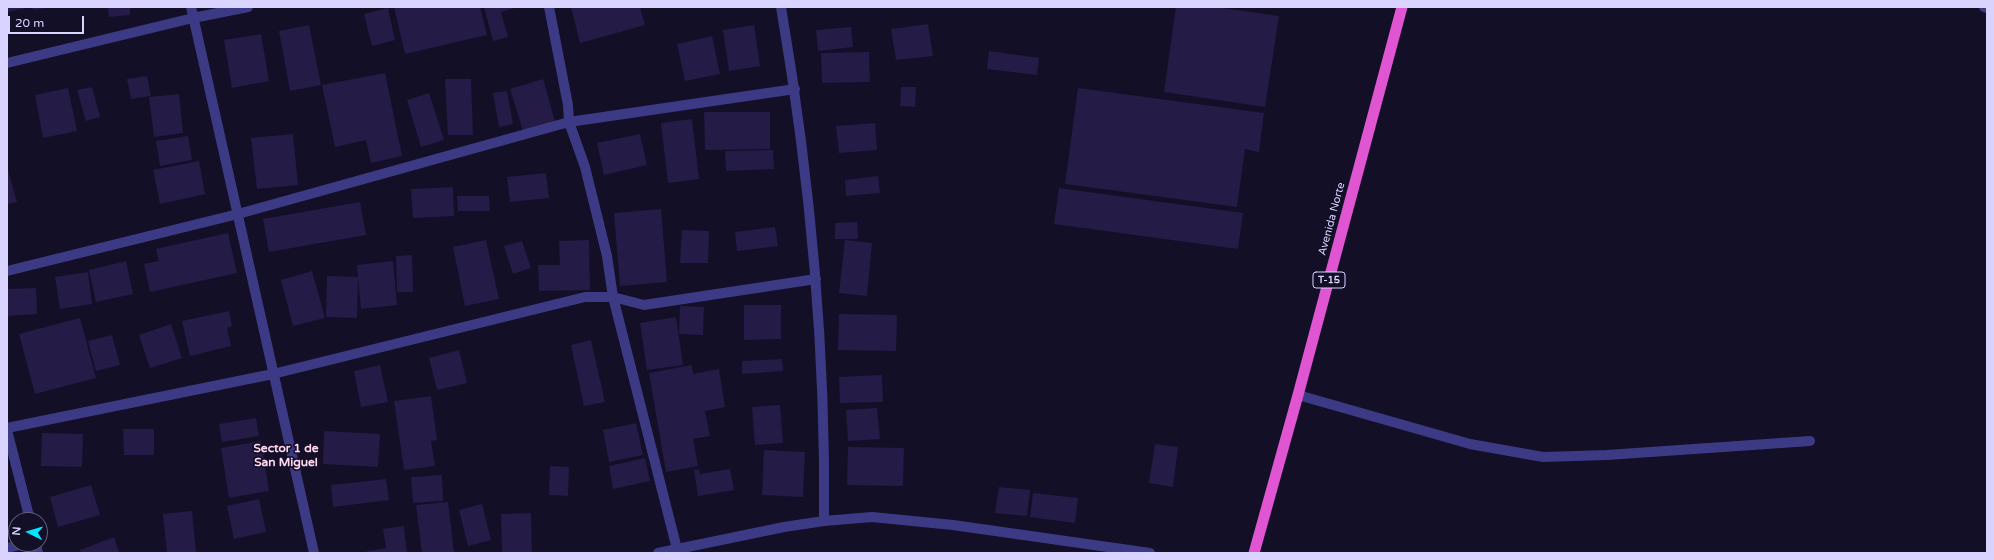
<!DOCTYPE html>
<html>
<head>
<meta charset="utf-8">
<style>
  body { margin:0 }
  #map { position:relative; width:1994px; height:560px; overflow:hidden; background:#130f26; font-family:"Varela Round",sans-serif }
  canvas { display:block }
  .frame { position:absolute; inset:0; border:8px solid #d9d4ff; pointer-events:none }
  .north { position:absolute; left:8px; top:512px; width:40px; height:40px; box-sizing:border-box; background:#130f26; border:1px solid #625e7d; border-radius:50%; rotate:275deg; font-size:11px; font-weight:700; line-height:16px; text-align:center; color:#d9d4ff }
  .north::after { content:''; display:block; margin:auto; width:14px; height:18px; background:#00e5ff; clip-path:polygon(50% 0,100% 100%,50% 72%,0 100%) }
  .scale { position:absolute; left:8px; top:16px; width:76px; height:18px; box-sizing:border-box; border:2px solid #d9d4ff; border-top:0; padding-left:5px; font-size:12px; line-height:14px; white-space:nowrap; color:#d9d4ff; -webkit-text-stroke:3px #130f26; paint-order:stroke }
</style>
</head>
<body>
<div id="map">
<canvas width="1994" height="560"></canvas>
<div class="frame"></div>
<div class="north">N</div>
<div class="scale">20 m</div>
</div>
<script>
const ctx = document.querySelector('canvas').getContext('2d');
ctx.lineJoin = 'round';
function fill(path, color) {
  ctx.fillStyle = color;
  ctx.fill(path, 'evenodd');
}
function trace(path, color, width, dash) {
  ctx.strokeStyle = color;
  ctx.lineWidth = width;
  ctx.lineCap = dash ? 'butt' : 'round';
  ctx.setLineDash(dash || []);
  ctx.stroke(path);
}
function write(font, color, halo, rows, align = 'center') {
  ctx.font = font + ' "Varela Round",sans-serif';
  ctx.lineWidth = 3.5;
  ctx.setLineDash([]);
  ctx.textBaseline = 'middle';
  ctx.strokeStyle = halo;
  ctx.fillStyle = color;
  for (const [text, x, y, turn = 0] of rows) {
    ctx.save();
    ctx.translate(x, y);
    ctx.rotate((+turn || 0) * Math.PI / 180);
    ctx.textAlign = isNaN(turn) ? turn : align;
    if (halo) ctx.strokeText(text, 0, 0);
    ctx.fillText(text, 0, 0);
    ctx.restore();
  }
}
fill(new Path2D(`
  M 7,7 L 46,7 L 46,8 L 33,10 L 32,7 L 7,12 Z
  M 108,7 L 130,7 L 130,15 L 109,17 Z
  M 394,7 L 480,7 L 487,35 L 405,54 Z
  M 484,7 L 518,7 L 501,12 L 508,37 L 493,41 Z
  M 571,7 L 640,7 L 645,25 L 580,43 Z
  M 1176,7 L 1216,7 L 1279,16 L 1265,107 L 1164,92 Z
  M 388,8 L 395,40 L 372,46 L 364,14 Z
  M 928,24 L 933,56 L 896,60 L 891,29 Z
  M 309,25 L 321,85 L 290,91 L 279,31 Z
  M 754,25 L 760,66 L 729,71 L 723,30 Z
  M 851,27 L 853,47 L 818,51 L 816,30 Z
  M 261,34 L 269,81 L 232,88 L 224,40 Z
  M 712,36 L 720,74 L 685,81 L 677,44 Z
  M 989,51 L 1039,58 L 1037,75 L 987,69 Z
  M 869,52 L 870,82 L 822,83 L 821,53 Z
  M 385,73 L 402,156 L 371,163 L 366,140 L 335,147 L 322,85 Z
  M 147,76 L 151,96 L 131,99 L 127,79 Z
  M 445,79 L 471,79 L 473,135 L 448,135 Z
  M 543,79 L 555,121 L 523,131 L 510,89 Z
  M 92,87 L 100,117 L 86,121 L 77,90 Z
  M 901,87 L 916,87 L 915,107 L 900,106 Z
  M 68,88 L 77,131 L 43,138 L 35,95 Z
  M 1078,88 L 1264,113 L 1259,152 L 1245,149 L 1237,207 L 1065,184 Z
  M 507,91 L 513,124 L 499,127 L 493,93 Z
  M 429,93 L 444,140 L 421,147 L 407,100 Z
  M 179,94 L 183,133 L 154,137 L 149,97 Z
  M 704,112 L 770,112 L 770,149 L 705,150 Z
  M 692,119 L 699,179 L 668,183 L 661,123 Z
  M 875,123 L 877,150 L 839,153 L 836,126 Z
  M 293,134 L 298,185 L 257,189 L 251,138 Z
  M 640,134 L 647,165 L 604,175 L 597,143 Z
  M 188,136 L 192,160 L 160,166 L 156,141 Z
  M 773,150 L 774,169 L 726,171 L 725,151 Z
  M 199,161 L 205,194 L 160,204 L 153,170 Z
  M 7,167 L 17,202 L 7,204 Z
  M 546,173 L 549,198 L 510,202 L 507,177 Z
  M 878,176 L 880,193 L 846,196 L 845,180 Z
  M 453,187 L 454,216 L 413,218 L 411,189 Z
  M 1059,188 L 1243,213 L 1238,249 L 1054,224 Z
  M 457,196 L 489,196 L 490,211 L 458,211 Z
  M 360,202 L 366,235 L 269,252 L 263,219 Z
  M 661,209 L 667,282 L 620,286 L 614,213 Z
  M 857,222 L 858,239 L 835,239 L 835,223 Z
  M 775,227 L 778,246 L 737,251 L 735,232 Z
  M 682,230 L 709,231 L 708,263 L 680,263 Z
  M 228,233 L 237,273 L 150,292 L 144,264 L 159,261 L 156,249 Z
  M 486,240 L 499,299 L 465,306 L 453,247 Z
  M 589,240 L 590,290 L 539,291 L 538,265 L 560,265 L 559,241 Z
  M 845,240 L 872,243 L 867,296 L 839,293 Z
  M 522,241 L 531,268 L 513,274 L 504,246 Z
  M 412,255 L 413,292 L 397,292 L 396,256 Z
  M 126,261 L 133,294 L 96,302 L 89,270 Z
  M 393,261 L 397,305 L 361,309 L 358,279 L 357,318 L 326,317 L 327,276 L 358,277 L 357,265 Z
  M 312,271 L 325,318 L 293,326 L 281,280 Z
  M 88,272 L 92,304 L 60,309 L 55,277 Z
  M 36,288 L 37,314 L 7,316 L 7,289 Z
  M 744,305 L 781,305 L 781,339 L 744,340 Z
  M 680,306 L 704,307 L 703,335 L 679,334 Z
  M 229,311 L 232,326 L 227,328 L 231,346 L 190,356 L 182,321 Z
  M 839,314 L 897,315 L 896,351 L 838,350 Z
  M 676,317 L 683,365 L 647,370 L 640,323 Z
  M 80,318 L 96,378 L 35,394 L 19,334 Z
  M 171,324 L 182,358 L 150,368 L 139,335 Z
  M 112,335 L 120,365 L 96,371 L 88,341 Z
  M 591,340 L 605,402 L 584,406 L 571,345 Z
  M 459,350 L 467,383 L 437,390 L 429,358 Z
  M 782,359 L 783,371 L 742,374 L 742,361 Z
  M 380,365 L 388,402 L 361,407 L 354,371 Z
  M 692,365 L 693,374 L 719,369 L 725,407 L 705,411 L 710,436 L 693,439 L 698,466 L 666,472 L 649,373 Z
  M 882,375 L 883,402 L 840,403 L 839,377 Z
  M 431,396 L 437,440 L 431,441 L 435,466 L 404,470 L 394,401 Z
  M 780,405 L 783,443 L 755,445 L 752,407 Z
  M 877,408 L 880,439 L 848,441 L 846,410 Z
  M 256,418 L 259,436 L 222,442 L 219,424 Z
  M 636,423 L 643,455 L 609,462 L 603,430 Z
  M 123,429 L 154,429 L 154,455 L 124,455 Z
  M 324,431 L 380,434 L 378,467 L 323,464 Z
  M 42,433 L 83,434 L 82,467 L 41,466 Z
  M 261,441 L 269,491 L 229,498 L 221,448 Z
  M 1155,444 L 1178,447 L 1173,487 L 1149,483 Z
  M 848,447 L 904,448 L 903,486 L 847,485 Z
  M 764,450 L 805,452 L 803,497 L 762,495 Z
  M 645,458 L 650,481 L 613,489 L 609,466 Z
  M 550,466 L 569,467 L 568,496 L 549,495 Z
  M 699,469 L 700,474 L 730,469 L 734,490 L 698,496 L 694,470 Z
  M 442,475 L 443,501 L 413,503 L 411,477 Z
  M 386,479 L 389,500 L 333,507 L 331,485 Z
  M 91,485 L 100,515 L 58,527 L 50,497 Z
  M 999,487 L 1030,490 L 1027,516 L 995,513 Z
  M 1033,493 L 1078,498 L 1075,523 L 1030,517 Z
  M 259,499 L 266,532 L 234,539 L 227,506 Z
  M 448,502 L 454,553 L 422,553 L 416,505 Z
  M 482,504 L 491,540 L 468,546 L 459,510 Z
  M 192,511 L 196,553 L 167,553 L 163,514 Z
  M 531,513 L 532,553 L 502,553 L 501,514 Z
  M 404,526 L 407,553 L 359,553 L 386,548 L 383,529 Z
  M 114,537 L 119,552 L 81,553 L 80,550 Z`), '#241b47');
trace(new Path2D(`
  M 1298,395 L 1470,444 L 1543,457 L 1607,455 L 1810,441`), '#3d3a85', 10);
trace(new Path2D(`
  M 191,7 L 314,553
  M 549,7 L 568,105 L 569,122 L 585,167 L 607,256 L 613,297 L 678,553
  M 781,7 C 810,177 826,348 824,521
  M 1984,7 L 1987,8
  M 7,63 L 193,18 L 248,7
  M 7,271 L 238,214 L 569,122 L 795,89
  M 7,428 L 273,374 L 585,297 L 613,297 L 644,305 L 816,279
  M 7,430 L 30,520
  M 36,544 L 38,553
  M 7,548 L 24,544
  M 658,553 L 784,527 L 824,521 L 872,517 L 953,525 L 1150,553`), '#3d3a85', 10);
trace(new Path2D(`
  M 1254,553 L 1298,395 L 1402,7`), '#e055d1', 11);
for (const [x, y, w] of [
  [1329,280,32]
]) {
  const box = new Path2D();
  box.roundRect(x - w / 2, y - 8, w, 16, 3);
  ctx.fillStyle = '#130f26';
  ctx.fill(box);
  trace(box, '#d9d4ff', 1);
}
write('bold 10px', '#d9d4ff', null, [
  ["T-15",1329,280]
]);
write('11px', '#d9d4ff', '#130f26', [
  ["Avenida Norte",1332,219,-75]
]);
write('bold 12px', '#ffd6f0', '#130f26', [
  ["Sector 1 de",286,449],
  ["San Miguel",286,463]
]);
</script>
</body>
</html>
